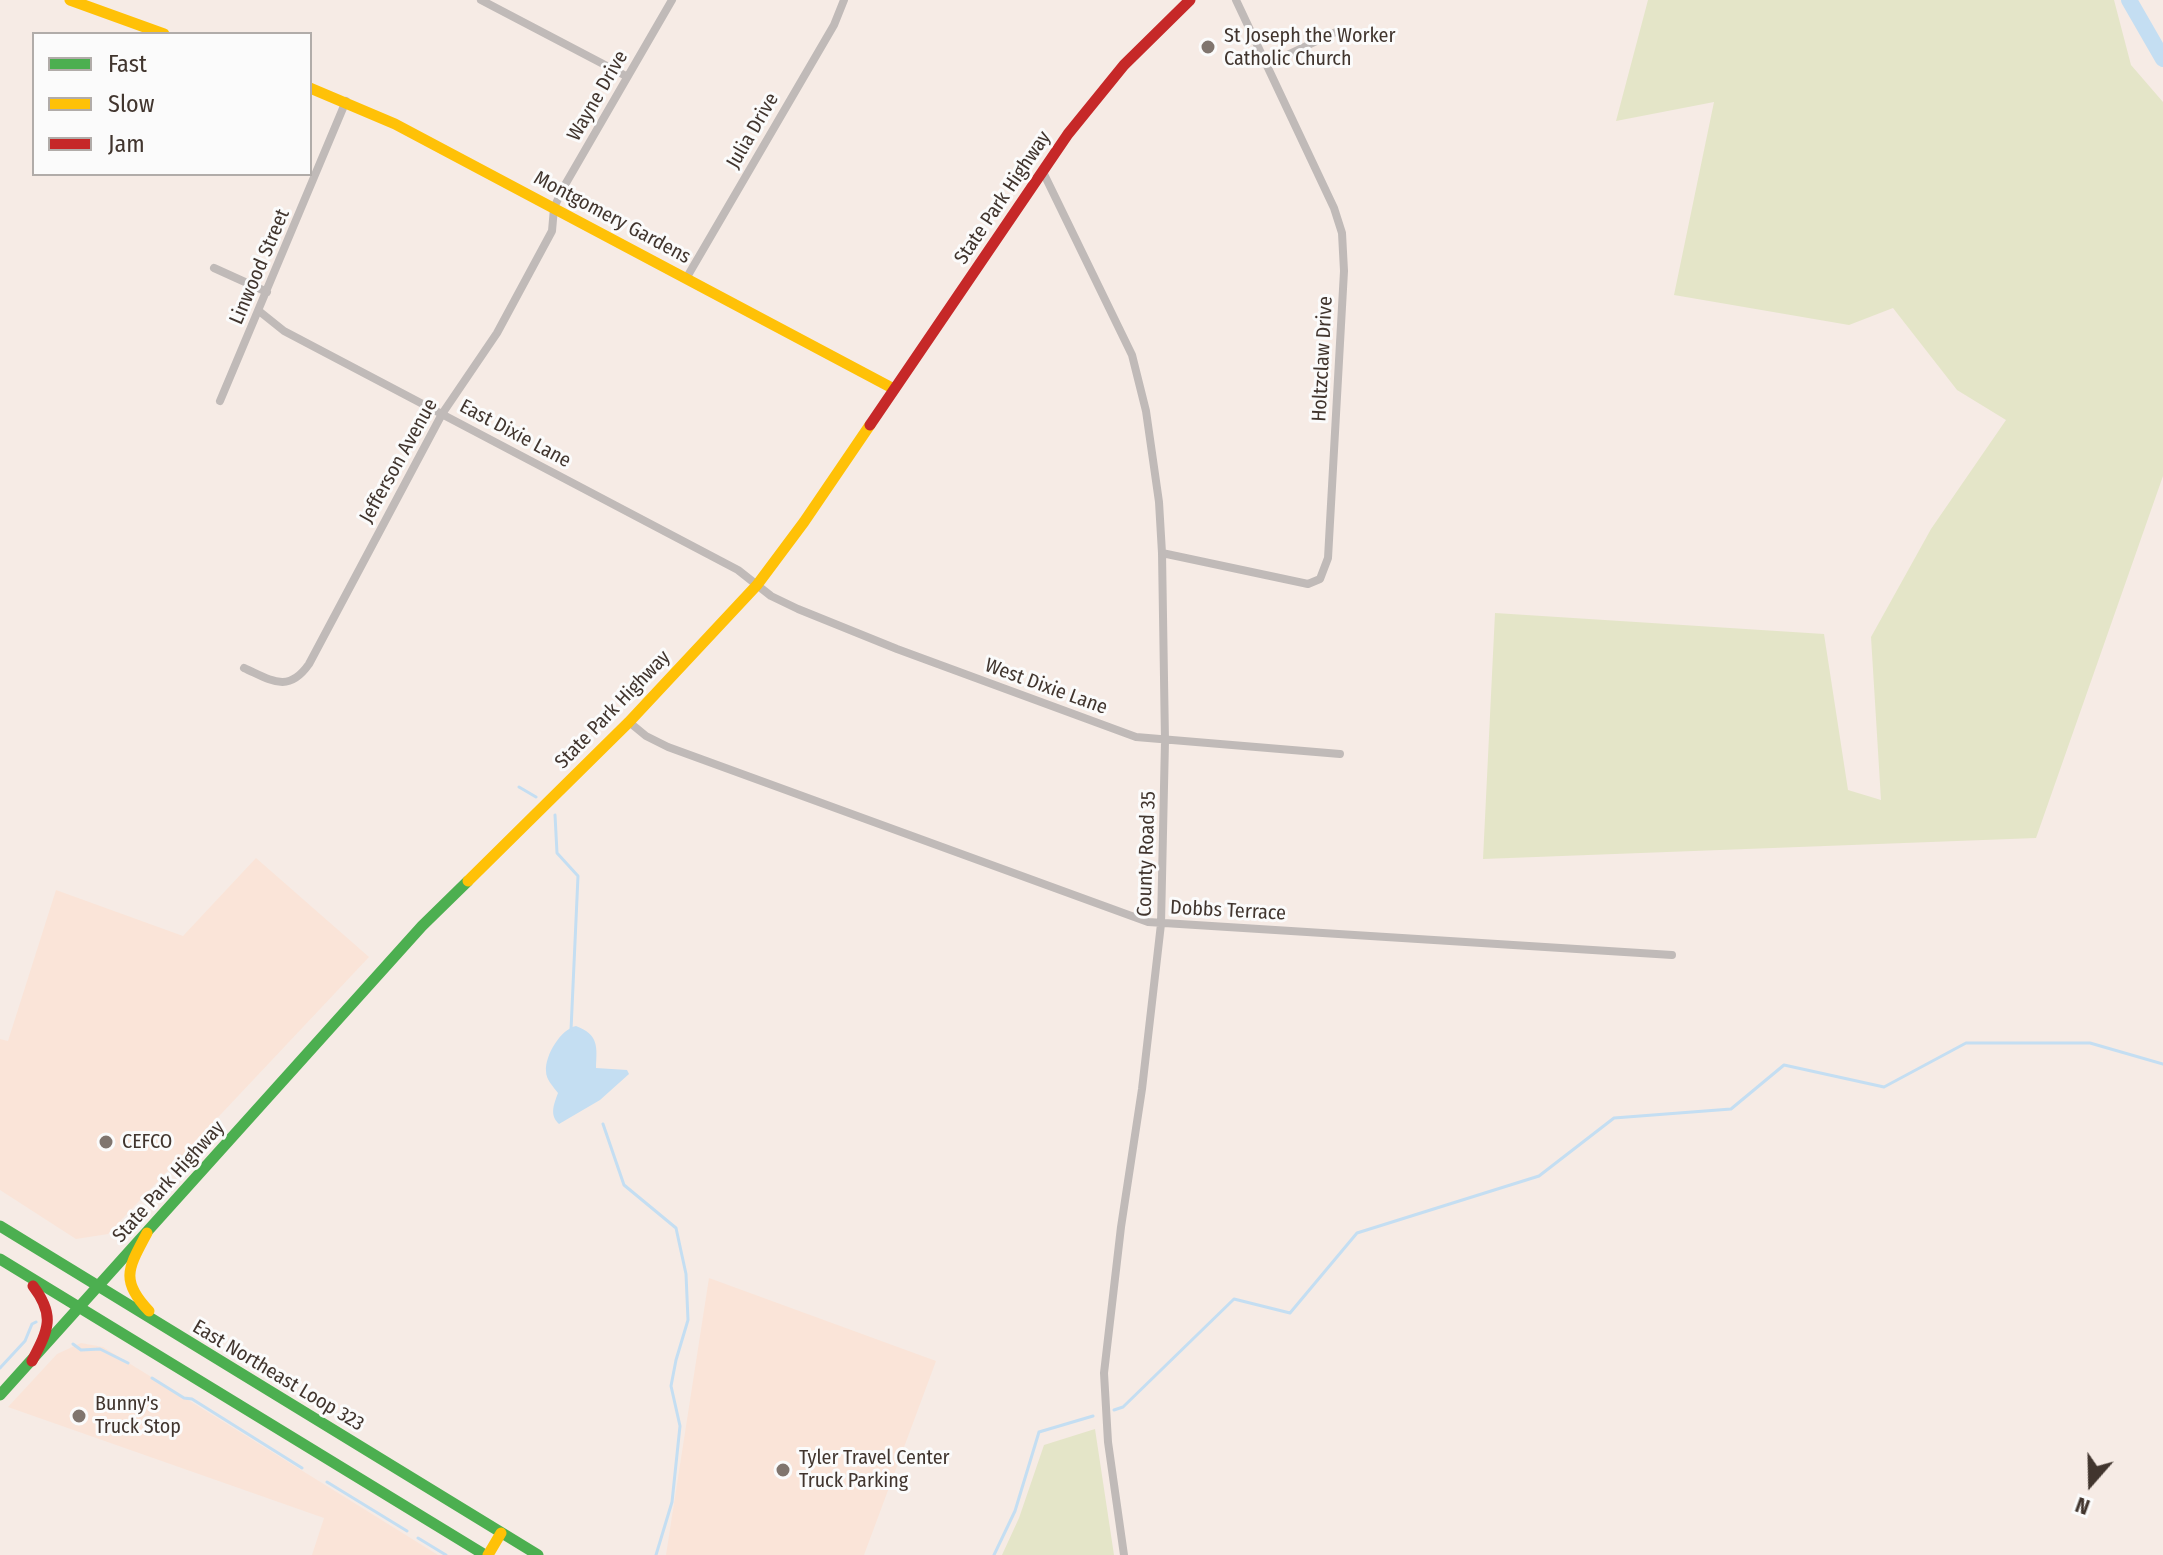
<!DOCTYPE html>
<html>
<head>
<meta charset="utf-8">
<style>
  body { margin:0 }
  #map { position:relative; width:2163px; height:1555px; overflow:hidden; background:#f6ebe5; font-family:"Fira Sans Condensed",sans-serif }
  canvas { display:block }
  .legend { position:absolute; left:32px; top:32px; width:280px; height:144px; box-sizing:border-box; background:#fbfbfb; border:2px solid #b1aca9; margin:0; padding:10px 14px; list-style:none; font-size:24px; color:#41352e }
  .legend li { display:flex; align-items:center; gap:16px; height:40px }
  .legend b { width:40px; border:2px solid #b1aca9 }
  .north { position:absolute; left:2051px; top:1443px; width:80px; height:80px; -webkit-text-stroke:6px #fbfbfb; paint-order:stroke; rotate:200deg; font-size:22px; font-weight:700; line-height:32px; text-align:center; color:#41352e }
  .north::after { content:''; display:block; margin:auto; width:28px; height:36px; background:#41352e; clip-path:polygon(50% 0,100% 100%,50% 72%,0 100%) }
</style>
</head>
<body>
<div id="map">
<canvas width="2163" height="1555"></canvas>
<ul class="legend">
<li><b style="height:10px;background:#4caf50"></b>Fast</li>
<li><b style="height:10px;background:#ffc107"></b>Slow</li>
<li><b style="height:10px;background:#c62828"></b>Jam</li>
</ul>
<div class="north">N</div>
</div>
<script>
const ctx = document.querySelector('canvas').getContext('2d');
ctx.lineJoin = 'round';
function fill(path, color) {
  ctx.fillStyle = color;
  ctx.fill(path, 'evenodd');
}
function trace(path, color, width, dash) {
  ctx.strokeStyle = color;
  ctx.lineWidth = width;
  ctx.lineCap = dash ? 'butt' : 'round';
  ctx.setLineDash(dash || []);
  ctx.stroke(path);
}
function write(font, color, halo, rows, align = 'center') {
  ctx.font = font + ' "Fira Sans Condensed",sans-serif';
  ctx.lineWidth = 6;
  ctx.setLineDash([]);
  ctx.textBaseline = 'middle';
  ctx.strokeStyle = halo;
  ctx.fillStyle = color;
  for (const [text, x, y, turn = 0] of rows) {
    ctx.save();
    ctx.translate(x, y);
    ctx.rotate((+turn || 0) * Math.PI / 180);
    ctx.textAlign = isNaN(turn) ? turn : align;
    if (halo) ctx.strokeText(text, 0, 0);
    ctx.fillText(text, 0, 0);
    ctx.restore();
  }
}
fill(new Path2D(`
  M 256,858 L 369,957 L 108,1234 L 76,1239 L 0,1190 L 0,1039 L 8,1041 L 56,890 L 183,936 Z
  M 709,1278 L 936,1361 L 864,1555 L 666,1555 Z
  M 81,1343 L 103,1347 L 438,1555 L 312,1555 L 324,1518 L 8,1407 L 57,1354 Z`), '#fae4d8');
fill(new Path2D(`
  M 1648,0 L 2114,0 L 2131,65 L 2163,102 L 2163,476 L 2036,838 L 1483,859 L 1495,613 L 1824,634 L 1848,790 L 1881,800 L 1871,637 L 1931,529 L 2006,420 L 1957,390 L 1893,308 L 1849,325 L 1674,295 L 1714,102 L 1616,121 Z
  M 1095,1429 L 1114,1555 L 1002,1555 L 1019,1518 L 1044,1445 Z`), '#e4e5c8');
fill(new Path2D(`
  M 576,1026 C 599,1035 597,1046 596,1068 L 627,1070 L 629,1074 L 600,1100 L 559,1124 C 549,1115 554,1104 558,1093 C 553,1086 546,1080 546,1071 C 545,1055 561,1029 576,1026 Z`), '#c4def2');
trace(new Path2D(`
  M 519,787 L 536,797
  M 555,815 L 557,853 L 578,876 L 571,1030
  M 603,1124 L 624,1185 L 676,1228 L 686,1274 L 688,1320 L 676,1360 L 671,1386 L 680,1426 L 672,1502 L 656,1555
  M 73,1344 L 81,1350 L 100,1349 L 128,1363
  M 0,1368 L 25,1341 L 32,1324 L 36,1322
  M 152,1378 L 184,1398 L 192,1399 L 302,1468
  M 1114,1410 L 1123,1407 L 1234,1299 L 1290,1313 L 1357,1233 L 1539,1176 L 1614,1118 L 1731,1109 L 1784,1065 L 1884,1087 L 1966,1043 L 2090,1043 L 2163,1064
  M 327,1482 L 407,1531
  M 418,1538 L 446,1555
  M 994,1555 L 1015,1511 L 1039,1432 L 1093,1416`), '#c4def2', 3);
trace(new Path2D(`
  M 2129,0 L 2163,59`), '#c4def2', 16);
trace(new Path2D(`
  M 481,0 L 626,76
  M 1266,65 L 1340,30
  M 1043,172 L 1132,355 L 1146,411 L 1159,502 L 1162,553 L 1165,741 L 1161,924 L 1142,1089 L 1121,1227 L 1104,1373 L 1108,1442 L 1124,1555
  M 214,268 L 267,292
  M 687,277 L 834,25 L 844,0
  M 259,311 L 284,331 L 738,570 L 771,596 L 798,609 L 897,649 L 1136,737 L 1340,754
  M 220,401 L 346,101
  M 1162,553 L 1308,584 L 1320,579 L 1328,558 L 1344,271 L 1342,233 L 1334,208 L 1236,0
  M 244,668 C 271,680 288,694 309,664 L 442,414 L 497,333 L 552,231 L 554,208 L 562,190 L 672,0
  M 629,722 L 646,736 L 668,747 L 1148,922 L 1672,955`), '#c0bab8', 8);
trace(new Path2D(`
  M 0,1226 L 538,1555
  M 0,1259 L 485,1555
  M 0,1395 L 422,926 L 468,881`), '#4caf50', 11);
trace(new Path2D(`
  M 70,0 L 164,34
  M 310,88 L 395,124 L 894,389
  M 468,881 L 629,722 L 757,585 L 804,522 L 870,425
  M 147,1233 C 129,1267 119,1280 149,1311
  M 488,1555 L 501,1533`), '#ffc107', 11);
trace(new Path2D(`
  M 870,425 L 1068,134 L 1124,65 L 1190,0
  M 32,1361 C 48,1330 56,1316 33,1286`), '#c62828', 11);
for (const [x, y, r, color] of [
  [1208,47,8,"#80756e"],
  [106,1142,8,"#80756e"],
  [79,1416,8,"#80756e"],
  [783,1470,8,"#80756e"]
]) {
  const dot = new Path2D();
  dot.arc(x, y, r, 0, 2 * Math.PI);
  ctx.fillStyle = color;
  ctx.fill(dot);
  trace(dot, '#fbfbfb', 3);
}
write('20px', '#41352e', '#fbfbfb', [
  ["St Joseph the Worker",1224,36],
  ["Catholic Church",1224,59],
  ["CEFCO",122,1142],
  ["Bunny's",95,1404],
  ["Truck Stop",95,1427],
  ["Tyler Travel Center",799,1458],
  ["Truck Parking",799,1481]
], 'left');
write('20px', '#41352e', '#fbfbfb', [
  ["Wayne Drive",598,96,-60],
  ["Julia Drive",753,131,-60],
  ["State Park Highway",1003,198,-56],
  ["Montgomery Gardens",612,218,28],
  ["Linwood Street",260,267,-67],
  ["Holtzclaw Drive",1323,359,-87],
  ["East Dixie Lane",515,434,28],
  ["Jefferson Avenue",399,461,-61],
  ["West Dixie Lane",1046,687,20],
  ["State Park Highway",613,710,-46],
  ["County Road 35",1147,854,-88],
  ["Dobbs Terrace",1228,911,3],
  ["State Park Highway",169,1182,-48],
  ["East Northeast Loop 323",278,1376,31]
]);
</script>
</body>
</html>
